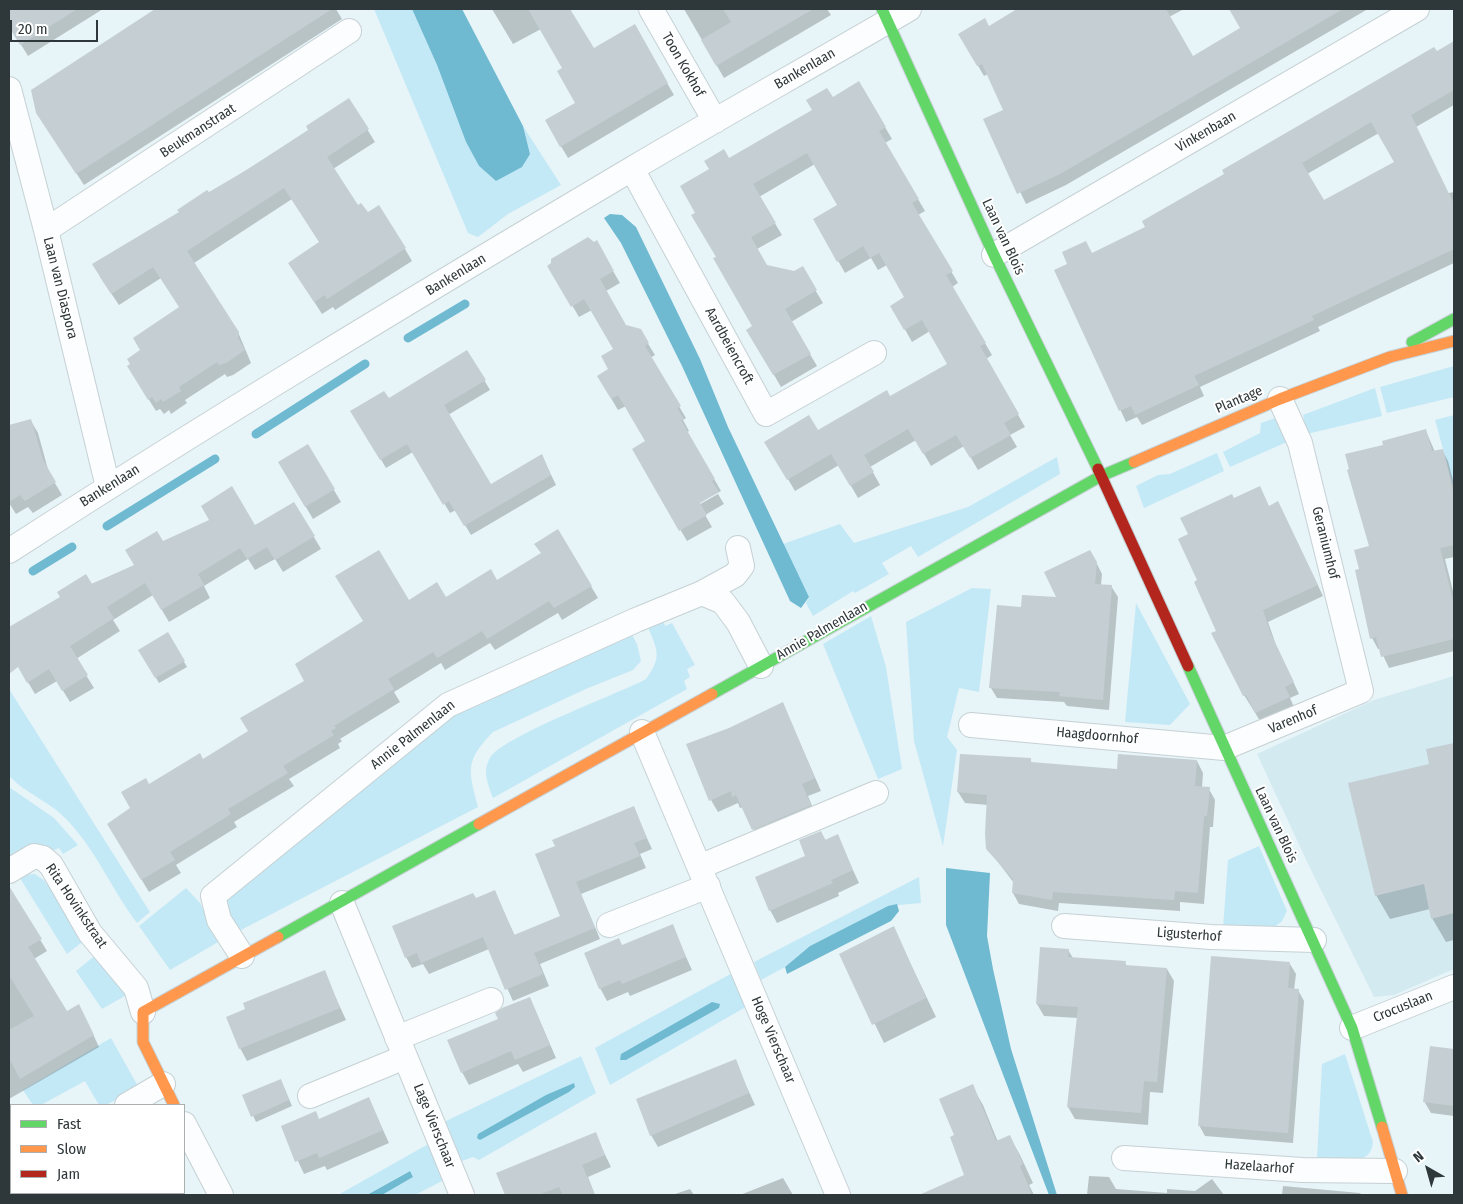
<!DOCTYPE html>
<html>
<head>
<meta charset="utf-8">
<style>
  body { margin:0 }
  #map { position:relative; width:1463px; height:1204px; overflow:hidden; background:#e7f4f8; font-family:"Fira Sans Condensed",sans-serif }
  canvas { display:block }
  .frame { position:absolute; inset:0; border:10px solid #2e373a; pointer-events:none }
  .legend { position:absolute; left:10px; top:1104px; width:175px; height:90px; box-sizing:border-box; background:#fff; border:1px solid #abafb0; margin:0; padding:6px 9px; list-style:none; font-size:15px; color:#2e373a }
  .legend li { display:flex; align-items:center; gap:10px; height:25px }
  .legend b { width:25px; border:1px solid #abafb0 }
  .north { position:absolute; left:1403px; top:1144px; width:50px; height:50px; -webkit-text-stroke:4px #fff; paint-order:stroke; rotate:322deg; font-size:14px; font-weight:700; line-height:20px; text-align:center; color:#2e373a }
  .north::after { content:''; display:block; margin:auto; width:18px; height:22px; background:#2e373a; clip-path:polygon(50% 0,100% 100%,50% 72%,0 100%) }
  .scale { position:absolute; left:10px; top:20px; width:88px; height:22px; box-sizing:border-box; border:2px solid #2e373a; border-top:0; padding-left:6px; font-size:15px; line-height:18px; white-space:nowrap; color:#2e373a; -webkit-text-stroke:4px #fff; paint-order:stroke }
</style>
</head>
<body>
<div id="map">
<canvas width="1463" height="1204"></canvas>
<div class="frame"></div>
<ul class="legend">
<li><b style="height:6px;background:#63d668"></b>Fast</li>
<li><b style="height:6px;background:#ff974d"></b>Slow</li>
<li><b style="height:6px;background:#b3261e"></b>Jam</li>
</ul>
<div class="north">N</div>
<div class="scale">20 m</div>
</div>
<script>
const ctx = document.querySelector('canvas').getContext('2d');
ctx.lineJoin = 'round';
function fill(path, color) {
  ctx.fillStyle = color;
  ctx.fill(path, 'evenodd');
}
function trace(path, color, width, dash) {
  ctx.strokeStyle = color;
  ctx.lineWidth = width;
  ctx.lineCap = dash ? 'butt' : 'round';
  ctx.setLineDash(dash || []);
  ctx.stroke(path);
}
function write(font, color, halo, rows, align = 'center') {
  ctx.font = font + ' "Fira Sans Condensed",sans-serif';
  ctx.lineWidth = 4;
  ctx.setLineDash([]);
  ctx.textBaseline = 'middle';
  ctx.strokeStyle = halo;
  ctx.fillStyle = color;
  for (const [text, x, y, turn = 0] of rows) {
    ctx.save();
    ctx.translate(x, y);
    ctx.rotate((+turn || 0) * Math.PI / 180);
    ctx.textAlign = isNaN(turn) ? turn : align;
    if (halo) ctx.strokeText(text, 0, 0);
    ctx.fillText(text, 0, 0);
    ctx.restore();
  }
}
fill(new Path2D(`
  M 1454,676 L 1454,969 L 1394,995 L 1374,997 L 1309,866 L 1257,754 L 1374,700 Z`), '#d3eaf1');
fill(new Path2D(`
  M 374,9 L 412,9 L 437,65 L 466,142 L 479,166 L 496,181 L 530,154 L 523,126 L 561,185 L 508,214 L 478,237 L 468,233 Z
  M 1454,366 L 1454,397 L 1387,413 L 1380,387 Z
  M 1375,388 L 1382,416 L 1307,434 L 1303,415 Z
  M 1454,415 L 1454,489 L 1435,420 Z
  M 1278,417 L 1287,442 L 1230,467 L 1223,452 L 1260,433 L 1261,423 Z
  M 1217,453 L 1224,471 L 1144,508 L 1136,486 L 1158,475 L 1170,474 Z
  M 1057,457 L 1060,474 L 918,557 L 911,546 L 882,563 L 889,574 L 855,593 L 853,591 L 813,616 L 806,603 L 809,597 L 783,544 L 840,524 L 854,543 L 968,507 Z
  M 972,588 L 991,589 L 979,692 L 959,688 L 947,737 L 957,750 L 943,846 L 914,741 L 906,622 Z
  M 1136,603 L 1190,704 L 1170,725 L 1125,722 Z
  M 871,616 L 886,667 L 902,769 L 878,779 L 823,644 Z
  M 663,619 L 665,626 L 672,623 L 695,665 L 687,669 L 690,677 L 684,681 L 687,689 L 493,798 C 488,784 482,771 490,758 C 501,737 618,694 646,679 C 663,656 657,650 647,625 Z
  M 630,631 L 637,644 L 641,661 L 633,670 L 588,688 L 493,732 C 465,761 468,769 478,807 L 239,931 L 227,908 L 229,889 L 462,705 Z
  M 9,689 L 150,912 L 137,923 C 112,890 96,850 67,820 C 51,802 26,794 9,776 Z
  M 9,787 L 54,818 L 78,845 L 63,854 L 59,848 L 52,851 C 35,839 24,849 9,860 Z
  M 1259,846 L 1287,911 L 1282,921 L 1270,931 L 1223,928 L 1228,860 Z
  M 35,874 L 45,881 L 85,940 L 67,954 L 18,875 Z
  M 919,877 L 921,903 L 888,906 L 810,946 L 785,967 L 761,980 L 754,962 Z
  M 186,888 L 200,903 L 220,941 L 170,970 L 139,926 Z
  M 97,954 L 130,993 L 102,1009 L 76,971 Z
  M 736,971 L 751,1004 L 610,1085 L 595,1048 Z
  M 111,1038 L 139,1088 L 106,1105 L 99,1105 L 85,1081 L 41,1105 L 33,1105 L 23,1090 Z
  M 1345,1054 L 1373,1142 C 1371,1169 1336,1160 1317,1158 L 1322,1064 Z
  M 581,1056 L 596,1093 L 479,1160 L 473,1157 L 459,1162 L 442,1123 Z
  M 430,1143 L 446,1179 L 415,1195 L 382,1195 L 413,1177 L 409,1171 L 367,1195 L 338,1195 Z`), '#c4e9f6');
fill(new Path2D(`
  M 412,9 L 462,9 L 523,126 L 530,154 L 522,167 L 496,181 L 479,166 L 466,142 L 437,65 Z
  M 610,214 L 622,215 L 636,227 L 700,359 L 728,427 L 809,597 L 801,608 L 790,601 L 682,366 L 621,243 L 604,218 Z
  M 946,868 L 990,873 L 987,936 L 993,969 L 1011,1049 L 1057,1195 L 1049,1195 L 946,925 Z
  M 897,904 L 899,911 L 891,921 L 787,974 L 785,967 L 810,946 L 888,906 Z
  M 712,1002 L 720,1004 L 719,1008 L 626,1060 L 620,1060 L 621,1054 Z
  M 574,1083 L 575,1087 L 569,1092 L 480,1140 L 477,1138 L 478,1134 L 546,1095 Z
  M 410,1171 L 413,1177 L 382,1195 L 367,1195 Z`), '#6fbad1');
fill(new Path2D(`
  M 9,9 L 103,9 L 28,56 L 9,25 Z
  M 157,9 L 336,9 L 342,19 L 84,185 L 45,125 L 32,91 Z
  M 492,9 L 569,9 L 593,50 L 634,26 L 674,95 L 568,158 L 546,121 L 577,103 L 563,68 L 541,29 L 513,44 Z
  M 684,9 L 827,9 L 831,15 L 724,78 Z
  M 1019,9 L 1184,9 L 1169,17 L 1193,58 L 1242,29 L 1230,9 L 1257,9 L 1258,11 L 1262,9 L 1368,9 L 1066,185 L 1026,204 L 985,119 L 1005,110 L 988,74 L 984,76 L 960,35 L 989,27 Z
  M 1454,42 L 1454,105 L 1416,127 L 1444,194 L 1454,192 L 1454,263 L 1318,327 L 1320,331 L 1200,387 L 1204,396 L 1142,425 L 1137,417 L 1126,422 L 1056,271 L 1147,228 ZM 1379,133 L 1395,163 L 1323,201 L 1307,174 Z
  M 859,83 L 892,139 L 885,143 L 925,211 L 918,215 L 958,283 L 952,287 L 992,355 L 986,359 L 1025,427 L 1010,435 L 1017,447 L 978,470 L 964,446 L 931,466 L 916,440 L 870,467 L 880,485 L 858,498 L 839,465 L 795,491 L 766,442 L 818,432 L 890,398 L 949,365 L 930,331 L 912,342 L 892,306 L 906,298 L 887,265 L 878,270 L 871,258 L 845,273 L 815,220 L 838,205 L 815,164 L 759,197 L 782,235 L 757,249 L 767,266 L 794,272 L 802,268 L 823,303 L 791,322 L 817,366 L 781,387 L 748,330 L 754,327 L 697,213 L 729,159 Z
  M 349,100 L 375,142 L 333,169 L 358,207 L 405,249 L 412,261 L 335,310 L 333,307 L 322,314 L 297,275 L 320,243 L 292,199 L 194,263 L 238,332 L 251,363 L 233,375 L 227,377 L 225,374 L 185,400 L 187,403 L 171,414 L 169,410 L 164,414 L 160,409 L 156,411 L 136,379 L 141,350 L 180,308 L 161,278 L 119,305 L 100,277 L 209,194 L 309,130 Z
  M 596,242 L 620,283 L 606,291 L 625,327 L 647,342 L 655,355 L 650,358 L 686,418 L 683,420 L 689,431 L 687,432 L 721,491 L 694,505 L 695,507 L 718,494 L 724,504 L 705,515 L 712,527 L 687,541 L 633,449 L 646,441 L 626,406 L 618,410 L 598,376 L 610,369 L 615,349 L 592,310 L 579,317 L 549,266 Z
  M 467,351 L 490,390 L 448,415 L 491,485 L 542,456 L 556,485 L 471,535 L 456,510 L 450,513 L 413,452 L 386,468 L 352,411 L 388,400 Z
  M 31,421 L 38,433 L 49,473 L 62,495 L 33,513 L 28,507 L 16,514 L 9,503 L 9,426 Z
  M 1426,431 L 1435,452 L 1442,450 L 1448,461 L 1454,484 L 1454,557 L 1445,559 L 1454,595 L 1454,651 L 1389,668 L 1380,649 L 1378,649 L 1372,638 L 1360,570 L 1370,547 L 1385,446 Z
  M 308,446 L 341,502 L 313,519 L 280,463 Z
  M 1234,499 L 1269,507 L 1278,502 L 1323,596 L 1268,622 L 1276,645 L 1299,694 L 1290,698 L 1295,709 L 1262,724 L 1244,695 L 1218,631 L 1199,581 L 1190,535 Z
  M 294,503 L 321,549 L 283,572 L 275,559 L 255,570 L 248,559 L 204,586 L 210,598 L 169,622 L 153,595 L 113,620 L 120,631 L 76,659 L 94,688 L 70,702 L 57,681 L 35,694 L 9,650 L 9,629 L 61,597 L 136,565 L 162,543 L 255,526 Z
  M 558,531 L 598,598 L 562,620 L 558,613 L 495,650 L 490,643 L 445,670 L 441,663 L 394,692 L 400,702 L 340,739 L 342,741 L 338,744 L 340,748 L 289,779 L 294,786 L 234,822 L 237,827 L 176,865 L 181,873 L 149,892 L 108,824 L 132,809 L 149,786 L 202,760 L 250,731 L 306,681 L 409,602 L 445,598 L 497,581 L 542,554 Z
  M 1096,562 L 1102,574 L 1101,585 L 1111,586 L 1118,597 L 1109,710 L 1067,706 L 1064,702 L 997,698 L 991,688 L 1022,609 L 1058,599 Z
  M 168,634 L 187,667 L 159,683 L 140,650 Z
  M 783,704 L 821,791 L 808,796 L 817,818 L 760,842 L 743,807 L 740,808 L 738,803 L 718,812 L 711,800 L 730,729 Z
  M 1454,744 L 1454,940 L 1446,942 L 1432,918 L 1430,909 L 1390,919 L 1376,895 L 1431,765 L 1428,750 Z
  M 1030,760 L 1033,764 L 1118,770 L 1197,761 L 1203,773 L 1202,788 L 1209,789 L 1215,800 L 1213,827 L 1210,827 L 1204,904 L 1180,902 L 1180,911 L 1059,903 L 1058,911 L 1019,904 L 1013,893 L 1014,883 L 988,849 L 988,805 L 965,803 L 958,792 Z
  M 633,808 L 652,849 L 640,854 L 646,868 L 581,894 L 600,939 L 540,964 L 549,986 L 513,1001 L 489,949 L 429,974 L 423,964 L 412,968 L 406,957 L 476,900 L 495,892 L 515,936 L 562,917 L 556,847 Z
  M 821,832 L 826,841 L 837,836 L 859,883 L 838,893 L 839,896 L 777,923 L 770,910 L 807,857 Z
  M 13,895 L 47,951 L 34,959 L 67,1012 L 85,1017 L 99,1047 L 9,1099 L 9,898 Z
  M 672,926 L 692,970 L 630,996 L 628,992 L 607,1001 L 600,988 L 622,946 Z
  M 893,927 L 936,1017 L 884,1043 L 841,954 Z
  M 1068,950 L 1073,958 L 1125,963 L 1127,966 L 1167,969 L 1174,981 L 1163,1093 L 1150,1092 L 1148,1125 L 1075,1119 L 1068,1107 L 1078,1018 L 1044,1016 L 1037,1004 Z
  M 1290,964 L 1296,974 L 1294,990 L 1298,990 L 1304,1001 L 1293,1143 L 1205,1136 L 1199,1125 Z
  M 324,972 L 346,1020 L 247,1061 L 240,1048 Z
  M 530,998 L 556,1058 L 523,1072 L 518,1064 L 469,1085 L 462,1072 L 499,1019 Z
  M 1431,1047 L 1454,1050 L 1454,1116 L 1431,1113 L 1424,1101 Z
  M 735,1061 L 755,1105 L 658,1147 L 651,1135 Z
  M 972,1086 L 983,1105 L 998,1142 L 1010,1137 L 1020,1155 L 1033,1183 L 1029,1185 L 1034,1195 L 925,1195 L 966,1175 L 956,1135 Z
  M 284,1087 L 292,1106 L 256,1122 L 244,1096 Z
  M 369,1099 L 389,1143 L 327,1170 L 325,1166 L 304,1174 L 282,1127 L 319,1120 Z
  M 595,1134 L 611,1167 L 588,1177 L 595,1195 L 507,1195 L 498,1174 Z
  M 1089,1176 L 1109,1177 L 1116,1189 L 1167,1193 L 1167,1189 L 1195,1191 L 1212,1179 L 1224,1195 L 1087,1195 Z
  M 783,1178 L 793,1195 L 740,1195 Z
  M 1283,1186 L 1360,1193 L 1362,1195 L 1282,1195 Z
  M 690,1189 L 694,1195 L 672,1195 Z
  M 97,1193 L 131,1193 L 133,1195 L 93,1195 Z`), '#0003');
trace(new Path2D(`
  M 408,338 L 465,304
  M 256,434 L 365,364
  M 107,526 L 215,459
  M 33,571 L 72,547`), '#6fbad1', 9);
fill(new Path2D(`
  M 9,9 L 77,9 L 20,45 L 9,27 Z
  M 155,9 L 332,9 L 76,174 L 36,113 L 31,90 Z
  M 528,9 L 570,9 L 594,48 L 635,24 L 668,83 L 560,147 L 545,120 L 575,103 L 557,71 L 562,68 Z
  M 723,9 L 813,9 L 716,66 L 701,40 L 731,22 Z
  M 1017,9 L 1166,9 L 1193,56 L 1240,28 L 1229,9 L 1343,9 L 1060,174 L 1017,194 L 983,119 L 1003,110 L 982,64 L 977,66 L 958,34 L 985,18 L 989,26 Z
  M 1454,41 L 1454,90 L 1411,115 L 1454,204 L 1454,249 L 1312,316 L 1314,320 L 1194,376 L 1199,385 L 1135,415 L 1131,406 L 1119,411 L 1054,270 L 1067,264 L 1062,252 L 1086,241 L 1092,253 L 1145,227 L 1142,221 L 1224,174 L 1222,170 L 1434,47 L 1437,51 ZM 1371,122 L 1394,162 L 1324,200 L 1302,163 Z
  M 859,81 L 886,127 L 879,131 L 919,199 L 912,203 L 953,271 L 946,275 L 986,343 L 980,346 L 1019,414 L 1004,423 L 1011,435 L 970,458 L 956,435 L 923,454 L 908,429 L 864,455 L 874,472 L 850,486 L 831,454 L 787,480 L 764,442 L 809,415 L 818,430 L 887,390 L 890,396 L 947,364 L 922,320 L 904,330 L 890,306 L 904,297 L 879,253 L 870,258 L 863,246 L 837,262 L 813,219 L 837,205 L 807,153 L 753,184 L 776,223 L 751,237 L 767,265 L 794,271 L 803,266 L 817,290 L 785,309 L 811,354 L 773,375 L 746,330 L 752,326 L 713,258 L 716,257 L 691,215 L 695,213 L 680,186 L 709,169 L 704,161 L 724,149 L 729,158 L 812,110 L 806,100 L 827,88 L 833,97 Z
  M 349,98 L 369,129 L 327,157 L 358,205 L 361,203 L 368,212 L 379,205 L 406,248 L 327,299 L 325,295 L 314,302 L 288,263 L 319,242 L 284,188 L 187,251 L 239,332 L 238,338 L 245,350 L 226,363 L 219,365 L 217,362 L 179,387 L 181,391 L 163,402 L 161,399 L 156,403 L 152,397 L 148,400 L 127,366 L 130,364 L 127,359 L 140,350 L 133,338 L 179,307 L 153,267 L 111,294 L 92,264 L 179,212 L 177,210 L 207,190 L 209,192 L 250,168 L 308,130 L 306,126 Z
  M 588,237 L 594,242 L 597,240 L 614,271 L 600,279 L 626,325 L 641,329 L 649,343 L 645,346 L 681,406 L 677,408 L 684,419 L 681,420 L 715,479 L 712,481 L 719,492 L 700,503 L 707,515 L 679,531 L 632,449 L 645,441 L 618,395 L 611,399 L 597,376 L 608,369 L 601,356 L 613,349 L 584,299 L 571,307 L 547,266 L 551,263 L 551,259 Z
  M 467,350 L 486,380 L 444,405 L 491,484 L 542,454 L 551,475 L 464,526 L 449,501 L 443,505 L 407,444 L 380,460 L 350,411 L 384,391 L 389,398 Z
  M 31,419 L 43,460 L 56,482 L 25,501 L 20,495 L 9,502 L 9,425 Z
  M 1426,429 L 1432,451 L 1443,449 L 1454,495 L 1454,545 L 1440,548 L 1454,605 L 1454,639 L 1381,657 L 1376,637 L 1370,639 L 1355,570 L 1359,569 L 1354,550 L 1369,546 L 1347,470 L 1349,469 L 1345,454 L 1383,445 L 1382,441 Z
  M 308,444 L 335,489 L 305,507 L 278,462 Z
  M 232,486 L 255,525 L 294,502 L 315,536 L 275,560 L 267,547 L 247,559 L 240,548 L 198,574 L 204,585 L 161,610 L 145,583 L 107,607 L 114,618 L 70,646 L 88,675 L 62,691 L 49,669 L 27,683 L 18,667 L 9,674 L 9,627 L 60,597 L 57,592 L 86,574 L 92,584 L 134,565 L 125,550 L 157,531 L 163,541 L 209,520 L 201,506 Z
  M 1260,486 L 1269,506 L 1278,501 L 1318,585 L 1263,610 L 1270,632 L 1294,682 L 1285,687 L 1290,697 L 1255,713 L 1246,695 L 1243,696 L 1211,633 L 1216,631 L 1194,582 L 1197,580 L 1178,539 L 1188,534 L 1180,518 L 1232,494 L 1234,498 Z
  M 558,529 L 592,586 L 554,608 L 549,601 L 487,639 L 482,631 L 437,658 L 433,652 L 388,679 L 394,689 L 334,726 L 336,728 L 331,731 L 334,735 L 283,766 L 288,773 L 228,809 L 231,814 L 170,852 L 175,860 L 141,880 L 107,824 L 130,808 L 121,792 L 146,778 L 149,784 L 200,753 L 203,759 L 248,731 L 240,718 L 304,681 L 295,664 L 363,621 L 335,576 L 379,550 L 409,600 L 437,582 L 446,597 L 491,569 L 497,580 L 541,553 L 534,544 Z
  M 1090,550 L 1097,562 L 1095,584 L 1112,585 L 1103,700 L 1059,696 L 1060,692 L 989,688 L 997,605 L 1021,607 L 1022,595 L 1056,597 L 1044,572 Z
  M 168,632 L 185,661 L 155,678 L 138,650 Z
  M 783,702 L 815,778 L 802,784 L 811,805 L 752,830 L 736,795 L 732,797 L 731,791 L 709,801 L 686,744 L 729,728 Z
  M 1454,743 L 1454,913 L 1431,919 L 1424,884 L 1375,896 L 1348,783 L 1429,764 L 1426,749 Z
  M 960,754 L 1031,758 L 1031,762 L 1117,769 L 1118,754 L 1197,760 L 1195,786 L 1210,787 L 1207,816 L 1204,816 L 1198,893 L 1175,891 L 1174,900 L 1053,892 L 1052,900 L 1012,893 L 1013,879 L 986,849 L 985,833 L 987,795 L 957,792 Z
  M 634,806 L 647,838 L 634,843 L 640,856 L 576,882 L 595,928 L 534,953 L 543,974 L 505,990 L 483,937 L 421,963 L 417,953 L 405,958 L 392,926 L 473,893 L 476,898 L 495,890 L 514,935 L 560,916 L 535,854 L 555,846 L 552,840 Z
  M 821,831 L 825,840 L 838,834 L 853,870 L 831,880 L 833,883 L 769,911 L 755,877 L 805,856 L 799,840 Z
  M 9,886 L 42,939 L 28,947 L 67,1011 L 79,1004 L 94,1035 L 20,1079 L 9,1058 L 9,1030 L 34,1016 L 9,975 Z
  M 673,924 L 686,957 L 622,984 L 620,980 L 599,989 L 584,953 L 619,938 L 622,945 Z
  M 894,926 L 926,998 L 872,1025 L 839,954 Z
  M 1040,947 L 1069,949 L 1068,957 L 1126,961 L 1125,965 L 1167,968 L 1157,1082 L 1144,1081 L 1141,1113 L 1067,1107 L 1078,1007 L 1036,1004 Z
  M 1211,956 L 1290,962 L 1288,988 L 1299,989 L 1288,1133 L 1198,1126 Z
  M 325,970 L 340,1008 L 239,1049 L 226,1017 L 245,1009 L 243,1003 Z
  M 530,997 L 550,1045 L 515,1060 L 511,1051 L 461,1073 L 447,1040 L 498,1019 L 495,1013 L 502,1008 Z
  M 1430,1046 L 1454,1049 L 1454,1106 L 1423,1102 Z
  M 736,1059 L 749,1093 L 650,1136 L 636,1099 Z
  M 281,1079 L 289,1100 L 251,1117 L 242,1095 Z
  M 973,1084 L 996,1141 L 1010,1135 L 1023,1164 L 1020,1166 L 1032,1195 L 919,1195 L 964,1175 L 950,1137 L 954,1135 L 939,1099 Z
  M 369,1097 L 383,1130 L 319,1158 L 317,1153 L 295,1162 L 281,1126 L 316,1111 L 319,1119 Z
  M 596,1132 L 605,1155 L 582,1165 L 595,1195 L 563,1195 L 559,1187 L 538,1195 L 505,1195 L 496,1173 Z`), '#c5cfd3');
const street = new Path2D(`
  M 651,9 L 715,121
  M 9,89 L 46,230 L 108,487
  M 632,169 L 766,414 L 874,353
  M 46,230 L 349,31
  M 994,255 L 1417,9
  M 9,551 C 213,419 421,294 630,170 C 723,115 817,63 909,9
  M 702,593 L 735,575 L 742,566 L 738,548
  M 971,725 L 1224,748 L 1361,691 L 1300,443 L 1280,399
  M 642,732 L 838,1195
  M 699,867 L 876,793
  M 9,871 L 34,856 L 43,858 L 51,865 L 90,933 L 136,988 L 143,1012
  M 342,903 L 462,1195
  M 609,925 L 708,886
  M 1064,926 L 1211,937 L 1314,940
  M 242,956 L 219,920 L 213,896 L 448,705 L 636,620 L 702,593 L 723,602 L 738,622 L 761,666
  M 1352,1028 L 1454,987
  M 397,1038 L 491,1000
  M 310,1096 L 405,1057
  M 127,1105 L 163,1084
  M 184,1124 L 221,1195
  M 1124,1158 L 1302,1170 L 1395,1171
  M 9,1176 L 11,1174`);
const fast = new Path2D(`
  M 882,9 L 994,255 L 1098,469
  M 1412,342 L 1454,319
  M 1188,666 L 1352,1028 L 1382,1127
  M 712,694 L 1101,476 L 1134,462
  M 278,937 L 479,824`);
const slow = new Path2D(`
  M 1134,462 L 1280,399 L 1390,357 L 1454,341
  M 479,824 L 712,694
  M 174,1105 L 143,1042 L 143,1012 L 278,937
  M 1382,1127 L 1402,1195`);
const jam = new Path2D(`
  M 1098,469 L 1188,666`);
trace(street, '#c6d1d4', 26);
trace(fast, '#c6d1d4', 13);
trace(slow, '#c6d1d4', 13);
trace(jam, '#c6d1d4', 13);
trace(street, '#fbfdfe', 24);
trace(fast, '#63d668', 11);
trace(slow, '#ff974d', 11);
trace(jam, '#b3261e', 11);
write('14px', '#2e373a', '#fff', [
  ["Toon Kokhof",683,65,60],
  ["Bankenlaan",805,69,-30],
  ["Beukmanstraat",198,131,-33],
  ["Vinkenbaan",1206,132,-30],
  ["Laan van Blois",1003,237,65],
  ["Bankenlaan",456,275,-31],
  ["Laan van Diaspora",60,288,76],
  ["Aardbeiencroft",729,346,61],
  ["Plantage",1239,400,-23],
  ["Bankenlaan",110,486,-32],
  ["Geraniumhof",1325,543,76],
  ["Annie Palmenlaan",822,631,-30],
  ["Varenhof",1293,720,-23],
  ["Annie Palmenlaan",413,735,-38],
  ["Haagdoornhof",1097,736,5],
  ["Laan van Blois",1276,825,65],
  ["Rita Hovinkstraat",76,906,56],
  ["Ligusterhof",1189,935,4],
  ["Crocuslaan",1403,1007,-22],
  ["Hoge Vierschaar",773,1040,67],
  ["Lage Vierschaar",434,1126,68],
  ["Hazelaarhof",1259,1167,4]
]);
</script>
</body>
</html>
